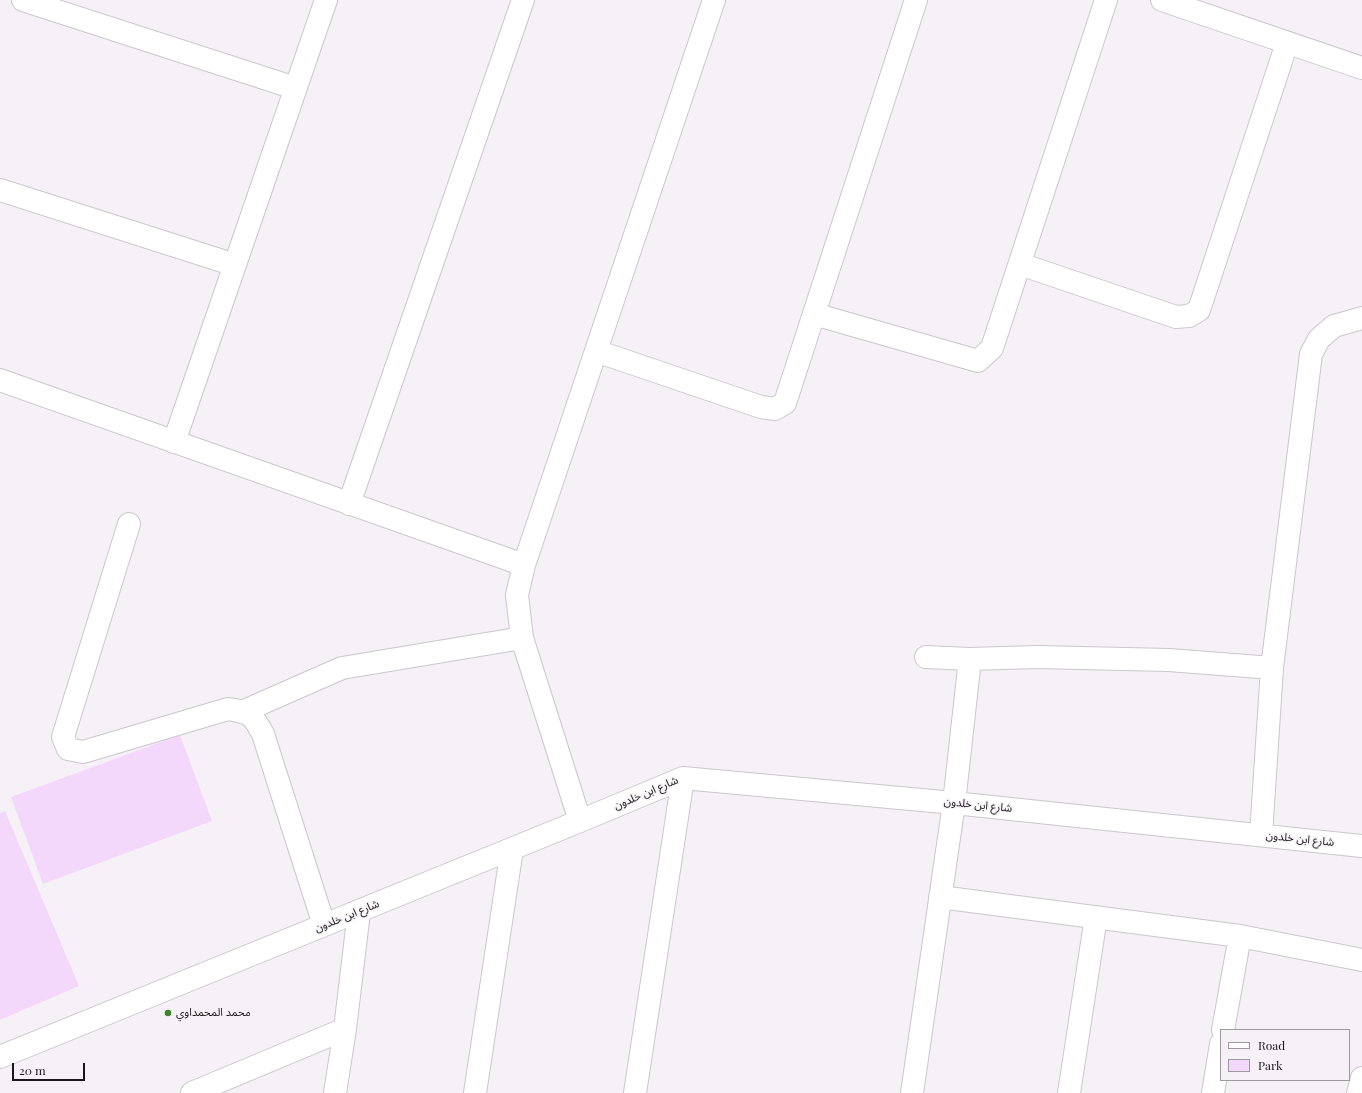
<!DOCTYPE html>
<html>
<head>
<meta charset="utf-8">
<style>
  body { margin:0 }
  #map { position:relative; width:1362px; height:1093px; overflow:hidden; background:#f5f1f6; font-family:"Playfair Display",serif }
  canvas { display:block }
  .legend { position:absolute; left:1220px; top:1029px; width:130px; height:52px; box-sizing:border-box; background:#f5f1f6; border:1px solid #9d9a9e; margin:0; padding:5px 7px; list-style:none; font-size:12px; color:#191719 }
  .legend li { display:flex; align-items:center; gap:8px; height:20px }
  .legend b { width:20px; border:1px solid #9d9a9e }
  .scale { position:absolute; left:12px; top:1063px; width:73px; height:18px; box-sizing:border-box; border:2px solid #191719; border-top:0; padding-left:5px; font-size:12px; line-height:14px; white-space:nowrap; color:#191719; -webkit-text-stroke:3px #f5f1f6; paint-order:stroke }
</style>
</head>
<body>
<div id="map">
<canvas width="1362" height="1093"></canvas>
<ul class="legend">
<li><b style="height:5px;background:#fff"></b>Road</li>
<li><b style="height:11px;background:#f4d8fb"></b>Park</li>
</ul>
<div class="scale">20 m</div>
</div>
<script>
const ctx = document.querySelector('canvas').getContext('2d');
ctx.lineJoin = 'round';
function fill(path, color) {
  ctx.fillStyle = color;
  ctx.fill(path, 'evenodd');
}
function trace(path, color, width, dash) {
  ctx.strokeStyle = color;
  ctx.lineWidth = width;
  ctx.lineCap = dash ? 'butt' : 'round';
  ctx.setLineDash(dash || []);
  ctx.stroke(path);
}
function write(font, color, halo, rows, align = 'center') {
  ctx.font = font + ' "Playfair Display","Noto Sans Arabic",serif';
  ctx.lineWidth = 3;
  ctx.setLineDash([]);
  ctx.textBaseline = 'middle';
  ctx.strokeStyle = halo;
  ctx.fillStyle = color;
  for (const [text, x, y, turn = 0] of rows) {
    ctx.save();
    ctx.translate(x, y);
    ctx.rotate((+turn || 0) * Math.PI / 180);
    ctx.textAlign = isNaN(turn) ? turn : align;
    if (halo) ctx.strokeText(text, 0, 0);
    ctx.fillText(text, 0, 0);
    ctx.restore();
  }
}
fill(new Path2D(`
  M 180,735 L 212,821 L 43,884 L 11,797 Z
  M 5,811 L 79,986 L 0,1020 L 0,813 Z`), '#f4d8fb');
const minor = new Path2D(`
  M 23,0 L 295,88
  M 1162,0 L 1362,68
  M 0,190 L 235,265
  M 1020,264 L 1176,317 L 1189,316 L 1199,310 L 1287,43
  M 814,314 L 978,361 L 992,348 L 1106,0
  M 596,351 L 761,407 L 775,409 L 785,403 L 916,0
  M 0,380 L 524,565
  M 174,442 L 326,0
  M 349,504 L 523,0
  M 129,524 L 63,737 L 68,749 L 83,752 L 228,709 C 250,712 253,715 263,734 L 324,925
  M 926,657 L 970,659 L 1037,657 L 1169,660 L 1272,668
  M 244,711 L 342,668 L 522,638
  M 580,821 L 522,638 L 517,595 L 524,565 L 714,0
  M 1261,835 L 1272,668 L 1311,354 L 1319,339 L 1334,326 L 1362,318
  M 940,897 L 1240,936 L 1362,960
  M 1223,1030 L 1240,936
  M 0,1057 L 580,821 L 683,778 L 954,803 L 1362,846
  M 192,1093 L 345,1029
  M 335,1093 L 345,1029 L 359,912
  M 475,1093 L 512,849
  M 635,1093 L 683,778
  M 912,1093 L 954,803 L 970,659
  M 1069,1093 L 1096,917
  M 1213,1093 L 1221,1044
  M 1358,1093 L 1362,1078`);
trace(minor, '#cbc7cc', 24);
trace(minor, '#fff', 22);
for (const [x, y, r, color] of [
  [168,1013,4,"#3f852a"]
]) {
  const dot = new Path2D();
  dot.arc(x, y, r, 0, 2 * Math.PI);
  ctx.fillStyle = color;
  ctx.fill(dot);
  trace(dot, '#f5f1f6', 1.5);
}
write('11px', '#191719', '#f5f1f6', [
  ["شارع ابن خلدون",646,793,-23],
  ["شارع ابن خلدون",978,805,6],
  ["شارع ابن خلدون",1300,839,6],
  ["شارع ابن خلدون",347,916,-22]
]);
write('11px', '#191719', '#f5f1f6', [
  ["محمد المحمداوي",176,1013]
], 'left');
</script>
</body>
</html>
